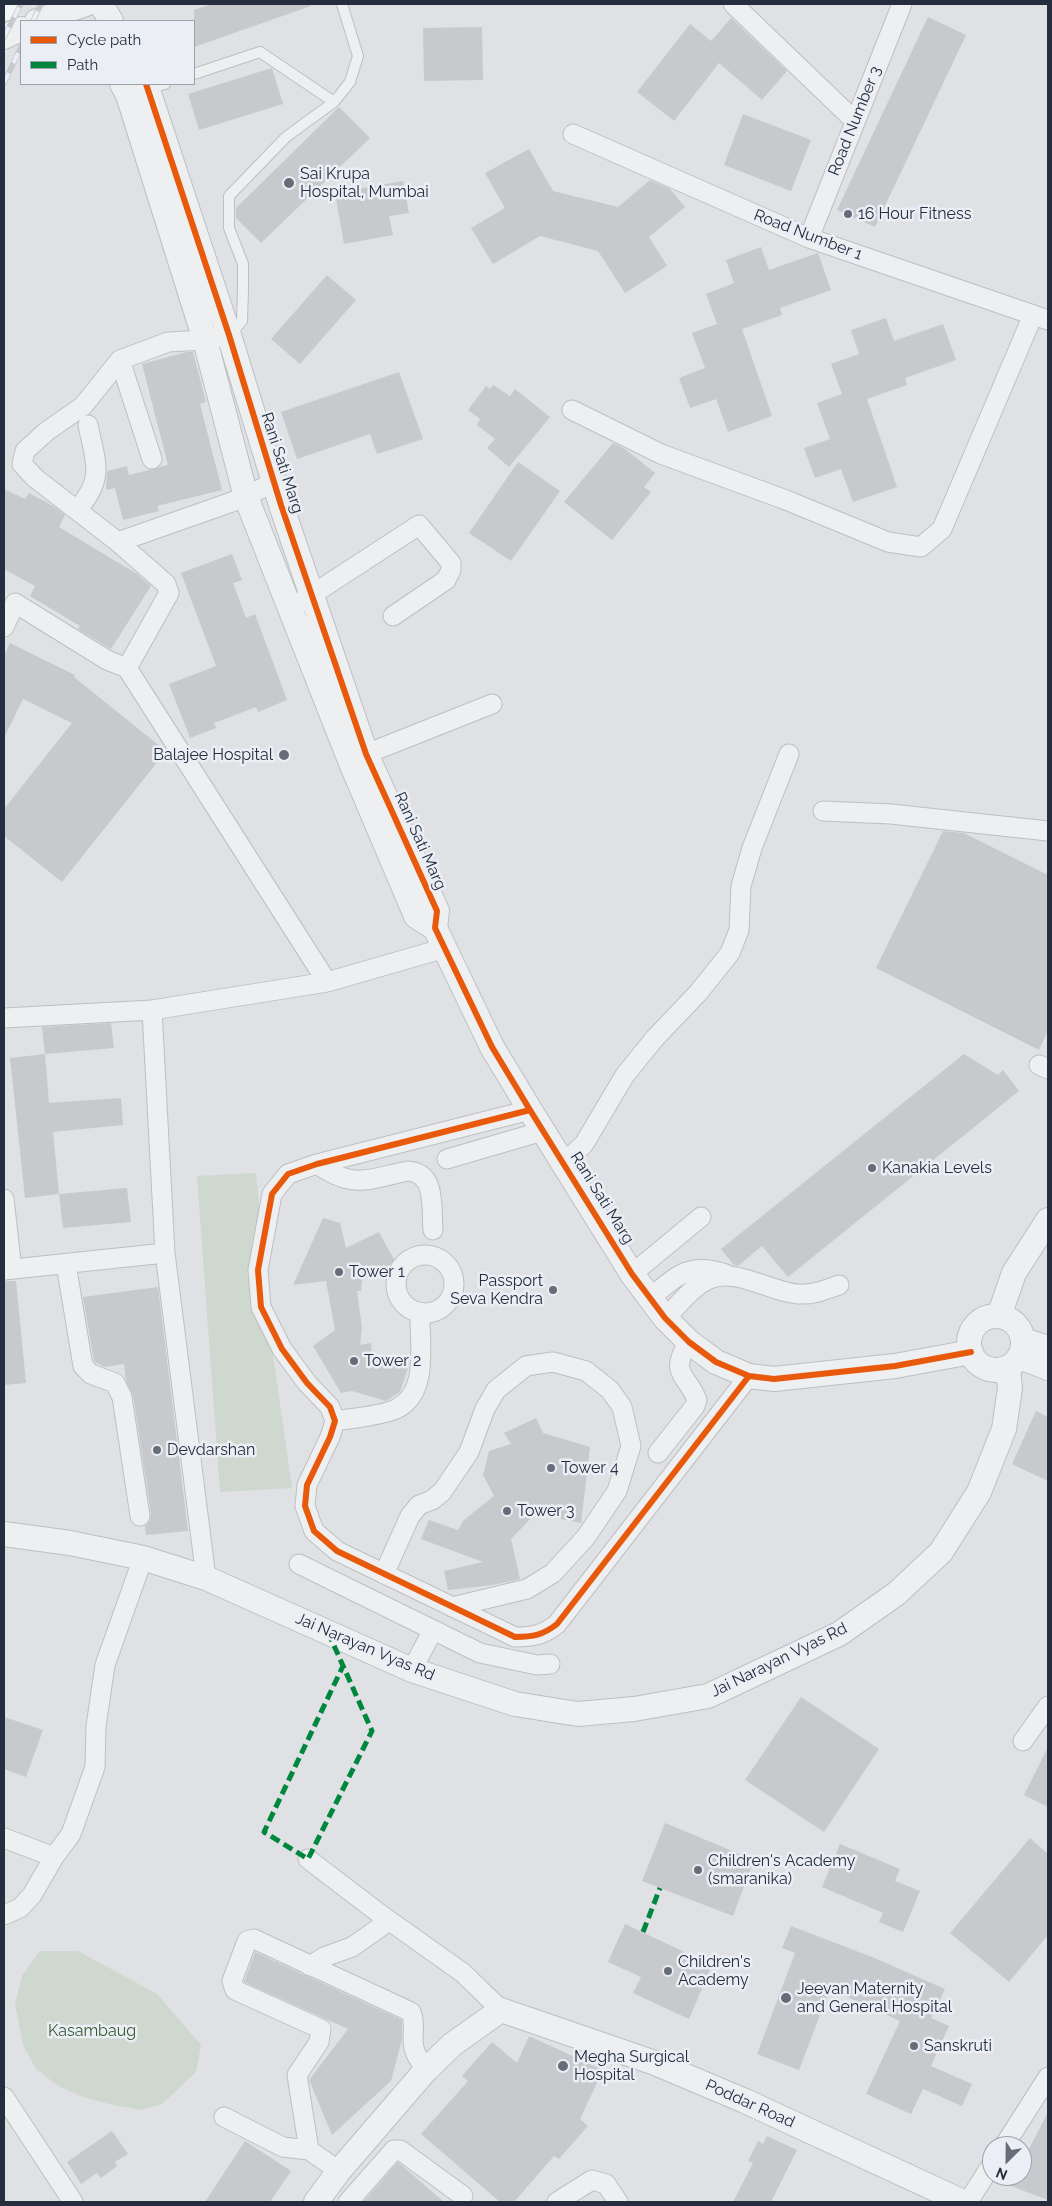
<!DOCTYPE html>
<html>
<head>
<meta charset="utf-8">
<style>
  body { margin:0 }
  #map { position:relative; width:1052px; height:2206px; overflow:hidden; background:#dfe1e4; font-family:Raleway,sans-serif }
  canvas { display:block }
  .frame { position:absolute; inset:0; border:5px solid #252e3e; pointer-events:none }
  .legend { position:absolute; left:20px; top:20px; width:175px; height:65px; box-sizing:border-box; background:#ebeff5; border:1px solid #9ca2ac; margin:0; padding:6px 9px; list-style:none; font-size:15px; color:#252e3e }
  .legend li { display:flex; align-items:center; gap:10px; height:25px }
  .legend b { width:25px; border:1px solid #9ca2ac }
  .north { position:absolute; left:982px; top:2136px; width:50px; height:50px; box-sizing:border-box; background:#ebeff5; border:1px solid #9ca2ac; border-radius:50%; rotate:203deg; font-size:14px; font-weight:700; line-height:20px; text-align:center; color:#252e3e }
  .north::after { content:''; display:block; margin:auto; width:18px; height:22px; background:#666d78; clip-path:polygon(50% 0,100% 100%,50% 72%,0 100%) }
</style>
</head>
<body>
<div id="map">
<canvas width="1052" height="2206"></canvas>
<div class="frame"></div>
<ul class="legend">
<li><b style="height:6px;background:#e8590c"></b>Cycle path</li>
<li><b style="height:6px;background:#00873e"></b>Path</li>
</ul>
<div class="north">N</div>
</div>
<script>
const ctx = document.querySelector('canvas').getContext('2d');
ctx.lineJoin = 'round';
function fill(path, color) {
  ctx.fillStyle = color;
  ctx.fill(path, 'evenodd');
}
function trace(path, color, width, dash) {
  ctx.strokeStyle = color;
  ctx.lineWidth = width;
  ctx.lineCap = dash ? 'butt' : 'round';
  ctx.setLineDash(dash || []);
  ctx.stroke(path);
}
function write(font, color, halo, rows, align = 'center') {
  ctx.font = font + ' Raleway,sans-serif';
  ctx.lineWidth = 5;
  ctx.setLineDash([]);
  ctx.textBaseline = 'middle';
  ctx.strokeStyle = halo;
  ctx.fillStyle = color;
  for (const [text, x, y, turn = 0] of rows) {
    ctx.save();
    ctx.translate(x, y);
    ctx.rotate((+turn || 0) * Math.PI / 180);
    ctx.textAlign = isNaN(turn) ? turn : align;
    if (halo) ctx.strokeText(text, 0, 0);
    ctx.fillText(text, 0, 0);
    ctx.restore();
  }
}
fill(new Path2D(`
  M 256,1173 L 271,1341 L 292,1488 L 220,1492 L 197,1176 Z
  M 40,1951 L 78,1951 L 157,1994 L 201,2045 L 196,2072 L 162,2104 L 141,2110 L 109,2104 L 80,2096 L 57,2085 L 36,2069 L 23,2045 L 15,2003 L 22,1976 Z`), '#ced8ce');
fill(new Path2D(`
  M 211,4 L 311,4 L 311,6 L 194,47 L 194,10 Z
  M 928,17 L 966,35 L 875,227 L 837,210 Z
  M 731,18 L 787,71 L 762,100 L 719,63 L 674,121 L 637,92 L 690,24 L 711,41 Z
  M 482,27 L 483,80 L 424,81 L 423,28 Z
  M 272,68 L 283,104 L 199,130 L 188,94 Z
  M 339,107 L 370,138 L 261,243 L 236,218 L 236,208 Z
  M 743,114 L 811,140 L 791,191 L 724,165 Z
  M 529,149 L 553,191 L 618,207 L 650,180 L 670,189 L 685,207 L 649,237 L 667,266 L 625,293 L 598,251 L 540,236 L 493,264 L 471,228 L 505,208 L 485,173 Z
  M 403,181 L 409,213 L 389,216 L 393,235 L 344,244 L 335,193 Z
  M 761,247 L 769,270 L 818,253 L 831,290 L 780,308 L 782,315 L 742,329 L 772,416 L 728,432 L 716,399 L 690,408 L 679,378 L 705,368 L 692,333 L 717,324 L 706,294 L 734,283 L 726,260 Z
  M 327,275 L 356,300 L 300,364 L 271,339 Z
  M 886,318 L 894,341 L 943,324 L 956,360 L 905,378 L 907,385 L 867,399 L 897,487 L 853,502 L 841,469 L 815,478 L 804,448 L 830,439 L 817,403 L 842,394 L 831,364 L 859,354 L 851,330 Z
  M 187,352 L 193,352 L 206,402 L 200,404 L 222,490 L 157,506 L 159,511 L 123,520 L 115,488 L 106,490 L 107,471 L 127,466 L 129,475 L 168,465 L 142,364 Z
  M 399,372 L 423,439 L 377,454 L 370,434 L 297,459 L 281,412 Z
  M 493,385 L 510,396 L 515,389 L 550,417 L 509,467 L 487,448 L 495,439 L 477,425 L 480,419 L 468,410 L 486,386 L 490,389 Z
  M 613,443 L 625,449 L 655,473 L 644,487 L 651,492 L 612,540 L 564,502 Z
  M 518,462 L 560,491 L 511,561 L 469,533 Z
  M 4,489 L 25,499 L 29,493 L 53,506 L 65,515 L 59,527 L 137,574 L 151,586 L 111,649 L 78,629 L 80,626 L 30,596 L 35,586 L 4,569 Z
  M 232,554 L 242,580 L 233,583 L 246,618 L 255,614 L 287,700 L 258,712 L 256,707 L 214,723 L 216,728 L 190,738 L 169,684 L 216,666 L 181,573 Z
  M 10,643 L 75,675 L 74,677 L 166,751 L 62,882 L 4,836 L 4,809 L 72,723 L 23,699 L 4,738 L 4,656 Z
  M 943,831 L 964,833 L 1048,875 L 1048,1030 L 1039,1050 L 876,968 Z
  M 111,1023 L 114,1048 L 45,1054 L 42,1027 Z
  M 45,1054 L 49,1103 L 121,1098 L 123,1125 L 53,1132 L 59,1194 L 25,1198 L 10,1058 Z
  M 964,1054 L 998,1075 L 1003,1070 L 1019,1091 L 788,1277 L 762,1246 L 738,1266 L 734,1265 L 721,1249 Z
  M 127,1188 L 131,1222 L 63,1228 L 59,1194 Z
  M 323,1218 L 340,1223 L 346,1248 L 379,1232 L 396,1263 L 362,1280 L 361,1291 L 357,1291 L 362,1328 L 360,1345 L 371,1343 L 372,1356 L 408,1368 L 400,1392 L 386,1401 L 352,1391 L 341,1393 L 313,1346 L 335,1330 L 326,1281 L 293,1285 Z
  M 4,1281 L 16,1281 L 26,1383 L 4,1385 Z
  M 158,1287 L 188,1531 L 146,1535 L 145,1526 L 150,1521 L 151,1514 L 133,1395 L 126,1381 L 124,1364 L 104,1367 L 94,1361 L 83,1297 Z
  M 1036,1411 L 1048,1417 L 1048,1481 L 1012,1464 Z
  M 536,1418 L 543,1433 L 590,1447 L 581,1523 L 535,1514 L 511,1539 L 520,1579 L 493,1585 L 448,1590 L 444,1571 L 483,1562 L 421,1539 L 429,1520 L 458,1530 L 464,1520 L 494,1496 L 483,1475 L 489,1451 L 511,1444 L 504,1433 Z
  M 801,1697 L 879,1749 L 824,1832 L 745,1780 Z
  M 4,1717 L 43,1730 L 26,1777 L 4,1769 Z
  M 1048,1747 L 1048,1807 L 1024,1795 Z
  M 665,1823 L 754,1860 L 733,1916 L 642,1881 Z
  M 1030,1838 L 1048,1854 L 1048,1935 L 1009,1982 L 950,1933 Z
  M 840,1844 L 900,1869 L 895,1881 L 920,1891 L 903,1932 L 879,1922 L 883,1913 L 822,1887 Z
  M 625,1924 L 712,1965 L 689,2019 L 633,1993 L 641,1977 L 608,1962 Z
  M 791,1926 L 877,1959 L 945,1989 L 931,2018 L 949,2026 L 931,2066 L 972,2084 L 962,2106 L 923,2089 L 911,2114 L 866,2094 L 900,2021 L 830,1989 L 799,2070 L 757,2054 L 795,1953 L 782,1948 Z
  M 255,1952 L 402,2020 L 402,2039 L 391,2081 L 332,2135 L 309,2080 L 348,2029 L 244,1982 Z
  M 529,2036 L 603,2070 L 580,2119 L 588,2126 L 559,2159 L 554,2156 L 514,2202 L 500,2202 L 421,2134 L 468,2081 L 462,2076 L 492,2042 L 517,2063 Z
  M 1048,2112 L 1048,2200 L 995,2180 L 998,2176 L 1022,2176 L 1022,2163 Z
  M 112,2131 L 128,2154 L 115,2162 L 117,2166 L 101,2178 L 97,2173 L 81,2184 L 67,2162 Z
  M 767,2136 L 797,2150 L 771,2202 L 733,2202 L 753,2163 L 748,2161 L 758,2141 L 763,2144 Z
  M 245,2141 L 291,2171 L 270,2202 L 205,2202 Z
  M 398,2162 L 444,2202 L 363,2202 Z`), '#c7c9cc');
const service = new Path2D(`
  M 194,74 L 260,52 L 334,102
  M 147,89 L 165,84
  M 230,334 L 242,321 L 243,290 L 243,264 L 229,228 L 229,196 L 286,137 L 334,102 L 350,82 L 358,56 L 342,4`);
const minor = new Path2D(`
  M 733,4 L 855,121
  M 573,134 L 809,238 L 1048,320
  M 809,238 L 902,4
  M 217,337 L 205,340 L 168,342 L 120,360 L 83,406 L 47,431 L 25,451 L 22,464 L 35,478 L 118,542 L 246,497 L 273,482
  M 120,360 L 152,459
  M 572,410 L 661,454 L 786,500 L 888,542 L 921,547 L 942,529 L 1033,315
  M 77,510 C 105,478 96,464 88,425
  M 290,609 L 419,525 L 451,563 L 451,570 L 446,580 L 393,616
  M 4,627 L 15,603 L 107,660 L 127,668 L 169,593 L 166,584 L 118,542
  M 127,668 L 327,982
  M 355,761 L 366,754 L 492,704
  M 823,811 L 891,814 L 1048,831
  M 152,1010 L 165,1253 L 206,1578
  M 4,1018 L 152,1010 L 327,982 L 445,948
  M 1039,1065 L 1048,1069
  M 530,1110 L 317,1164 L 288,1174 L 272,1194 L 258,1270 L 261,1307 L 282,1349 L 307,1383 L 330,1407 L 335,1421 L 330,1437 L 307,1485 L 305,1506 L 314,1531 L 337,1551 L 515,1637 C 533,1637 543,1635 557,1624 L 749,1376
  M 447,1159 L 543,1131
  M 564,1163 L 584,1144 L 625,1075 L 655,1038 L 698,993 L 730,953 L 739,930 L 741,886 L 752,848 L 789,754
  M 317,1164 C 354,1190 368,1179 408,1171 C 437,1173 431,1208 433,1230
  M 4,1199 L 12,1269
  M396 1284a29 29 0 1 1 58 0a29 29 0 1 1-58 0Z
  M 66,1264 L 83,1366 L 91,1374 L 115,1383 L 122,1397 L 140,1516
  M 4,1270 L 165,1253
  M 632,1274 L 701,1217
  M 650,1298 C 678,1275 688,1262 726,1274
  M 665,1318 C 679,1305 694,1284 712,1278 C 737,1269 772,1292 798,1294 C 813,1295 825,1290 839,1285
  M 335,1421 C 353,1418 381,1416 396,1409 C 430,1393 419,1342 420,1312
  M 658,1453 L 695,1406 L 697,1400 C 687,1374 668,1374 689,1342
  M 299,1564 L 480,1653 L 537,1665 L 550,1664
  M 384,1574 L 410,1516 L 419,1505 L 432,1500 L 442,1492 L 469,1452 L 485,1409 L 496,1390 L 526,1366 L 553,1362 L 586,1371 L 610,1390 L 622,1407 L 631,1446 L 617,1491 L 586,1537 L 553,1573 L 527,1589 L 452,1607
  M 412,1670 L 433,1630
  M 1023,1741 L 1048,1706
  M 4,1838 L 54,1857
  M 308,1859 L 380,1914 L 463,1973 L 501,2010
  M 4,1915 L 20,1908 L 32,1895 L 54,1857 L 71,1834 L 95,1767 L 96,1726 L 105,1665 L 143,1558
  M 310,1966 L 324,1957 L 352,1947 L 389,1921
  M 4,2097 L 73,2202
  M 224,2117 L 283,2147 L 309,2150
  M 1004,2146 L 1048,2077
  M 339,2171 L 309,2150 L 297,2075 L 319,2042 L 321,2029 L 235,1990 L 232,1981 L 247,1941 L 254,1939 L 411,2012 C 415,2022 413,2029 413,2040 C 413,2052 419,2060 426,2070
  M 348,2202 L 394,2150 L 400,2150 L 463,2196
  M 557,2202 L 592,2180 L 606,2184 L 618,2202
  M 968,2202 L 992,2164`);
const tertiary = new Path2D(`
  M 101,4 L 111,21
  M 37,21 L 86,4
  M 4,37 L 21,29
  M 122,84 L 128,95 L 205,340 L 246,497 L 351,763 L 416,916 L 435,928
  M 146,84 L 229,335 L 281,505 L 366,754 L 437,911 L 435,928 L 492,1047 L 530,1110 L 632,1274 L 665,1318 L 689,1342 L 716,1362 L 749,1376 L 774,1379 L 895,1366 L 971,1352
  M969 1343a27 27 0 1 1 54 0a27 27 0 1 1-54 0Z
  M 999,1316 L 1014,1273 L 1048,1220
  M 1023,1340 L 1048,1348
  M 1020,1357 L 1048,1368
  M 4,1534 L 70,1543 L 143,1558 L 206,1578 L 412,1670 L 515,1704 L 578,1714 L 634,1709 L 708,1696 L 839,1634 L 896,1594 L 941,1552 L 979,1492 L 1004,1429 L 1010,1388 L 1008,1368
  M 316,2202 L 339,2171 L 426,2070 L 453,2044 L 501,2010 L 655,2063 L 745,2101 L 963,2202`);
const trunk = new Path2D(`
  M 4,7 L 5,4`);
trace(service, '#bdbfc2', 12);
trace(minor, '#bdbfc2', 21);
trace(tertiary, '#bdbfc2', 26);
trace(trunk, '#b1b4b9', 29);
trace(service, '#edeff1', 10);
trace(minor, '#edeff1', 19);
trace(tertiary, '#edeff1', 24);
trace(trunk, '#f3f4f5', 28);
const rail = new Path2D(`
  M 33,21 L 41,4
  M 4,37 L 21,4
  M 4,83 L 21,47`);
trace(rail, '#c6c8cc', 5.5);
trace(rail, '#ebeff5', 4, [11]);
trace(new Path2D(`
  M 328,1632 L 372,1731 L 308,1859 L 264,1832 L 343,1666
  M 643,1932 L 660,1888`), '#00873e', 5, [10, 5]);
trace(new Path2D(`
  M 146,84 L 229,335 L 281,505 L 366,754 L 437,911 L 435,928 L 492,1047 L 530,1110 L 632,1274 L 665,1318 L 689,1342 L 716,1362 L 749,1376 L 774,1379 L 895,1366 L 971,1352
  M 530,1110 L 317,1164 L 288,1174 L 272,1194 L 258,1270 L 261,1307 L 282,1349 L 307,1383 L 330,1407 L 335,1421 L 330,1437 L 307,1485 L 305,1506 L 314,1531 L 337,1551 L 515,1637 C 533,1637 543,1635 557,1624 L 749,1376`), '#e8590c', 6);
for (const [x, y, r, color] of [
  [289,183,6,"#666d78"],
  [848,214,5,"#666d78"],
  [284,755,6,"#666d78"],
  [872,1168,5,"#666d78"],
  [339,1272,5,"#666d78"],
  [553,1290,5,"#666d78"],
  [354,1361,5,"#666d78"],
  [157,1450,5,"#666d78"],
  [551,1468,5,"#666d78"],
  [507,1511,5,"#666d78"],
  [698,1870,5,"#666d78"],
  [668,1971,5,"#666d78"],
  [786,1998,6,"#666d78"],
  [914,2046,5,"#666d78"],
  [563,2066,6,"#666d78"]
]) {
  const dot = new Path2D();
  dot.arc(x, y, r, 0, 2 * Math.PI);
  ctx.fillStyle = color;
  ctx.fill(dot);
  trace(dot, '#ebeff5', 2);
}
write('16px', '#252e3e', '#ebeff5', [
  ["Road Number 3",855,121,-68],
  ["Road Number 1",808,235,21],
  ["Rani Sati Marg",282,463,72],
  ["Rani Sati Marg",420,841,66],
  ["Rani Sati Marg",602,1198,58],
  ["Jai Narayan Vyas Rd",365,1647,23],
  ["Jai Narayan Vyas Rd",779,1660,-26],
  ["Poddar Road",750,2104,24]
]);
write('16px', '#252e3e', '#ebeff5', [
  ["Sai Krupa",300,174],
  ["Hospital, Mumbai",300,192],
  ["16 Hour Fitness",858,214],
  ["Balajee Hospital",273,755,"right"],
  ["Kanakia Levels",882,1168],
  ["Tower 1",349,1272],
  ["Passport",543,1281,"right"],
  ["Seva Kendra",543,1299,"right"],
  ["Tower 2",364,1361],
  ["Devdarshan",167,1450],
  ["Tower 4",561,1468],
  ["Tower 3",517,1511],
  ["Children's Academy",708,1861],
  ["(smaranika)",708,1879],
  ["Children's",678,1962],
  ["Academy",678,1980],
  ["Jeevan Maternity",797,1989],
  ["and General Hospital",797,2007],
  ["Sanskruti",924,2046],
  ["Megha Surgical",574,2057],
  ["Hospital",574,2075]
], 'left');
write('16px', '#395a31', '#ebeff5', [
  ["Kasambaug",92,2031]
]);
</script>
</body>
</html>
